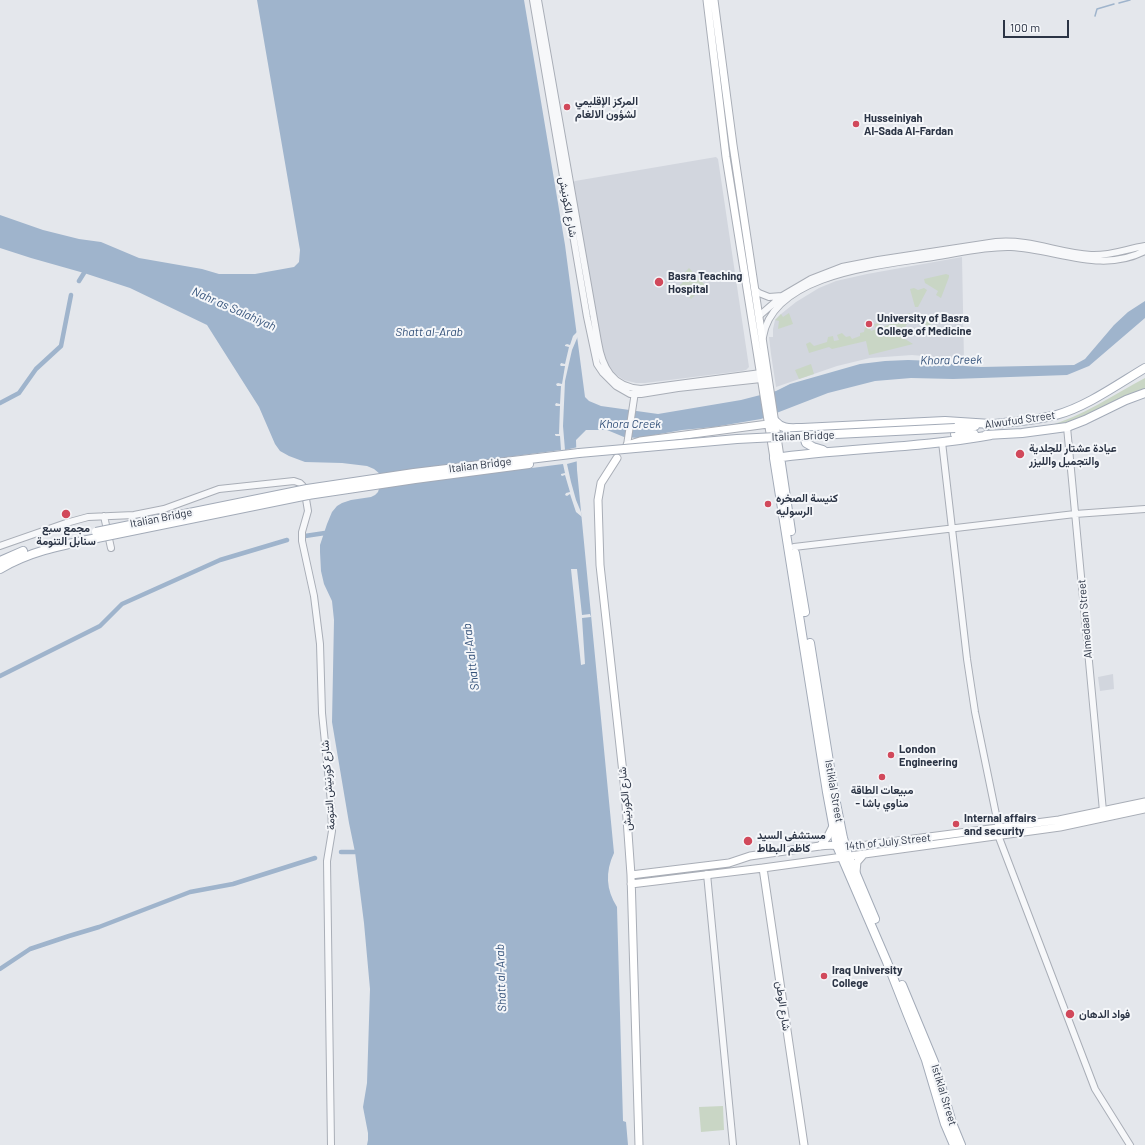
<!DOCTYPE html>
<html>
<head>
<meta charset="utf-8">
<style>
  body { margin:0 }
  #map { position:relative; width:1145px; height:1145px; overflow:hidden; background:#e4e7ec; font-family:Barlow,sans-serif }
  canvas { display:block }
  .scale { position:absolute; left:1003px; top:20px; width:66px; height:18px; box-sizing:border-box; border:2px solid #2b3445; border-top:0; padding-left:5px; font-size:12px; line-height:14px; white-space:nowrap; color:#2b3445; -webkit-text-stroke:3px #f4f6f9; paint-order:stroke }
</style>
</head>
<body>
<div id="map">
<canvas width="1145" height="1145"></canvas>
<div class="scale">100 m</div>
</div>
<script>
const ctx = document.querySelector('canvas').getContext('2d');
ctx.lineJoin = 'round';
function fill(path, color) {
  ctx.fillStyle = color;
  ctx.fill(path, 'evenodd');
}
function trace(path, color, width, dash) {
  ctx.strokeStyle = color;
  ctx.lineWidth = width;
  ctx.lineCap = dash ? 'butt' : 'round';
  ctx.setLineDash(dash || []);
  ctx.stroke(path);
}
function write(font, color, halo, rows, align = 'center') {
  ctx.font = font + ' Barlow,Vazirmatn,sans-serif';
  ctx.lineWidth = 4;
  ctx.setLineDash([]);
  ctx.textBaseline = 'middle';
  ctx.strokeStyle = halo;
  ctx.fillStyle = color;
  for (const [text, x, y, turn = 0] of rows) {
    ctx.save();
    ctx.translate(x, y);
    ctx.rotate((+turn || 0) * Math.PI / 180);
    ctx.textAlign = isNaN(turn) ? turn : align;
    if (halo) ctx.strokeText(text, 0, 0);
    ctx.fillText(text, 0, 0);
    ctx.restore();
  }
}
fill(new Path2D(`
  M 716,157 L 718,159 L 749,367 L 746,370 L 742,371 L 645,383 L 636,383 L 624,380 L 612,372 L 603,358 L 572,183 L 575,181 Z
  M 962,257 L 964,361 L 944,358 L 912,355 L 870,358 L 837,366 L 776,387 L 771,354 L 769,337 L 773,337 L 773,329 L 775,320 L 781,314 L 796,302 L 819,288 L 836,281 L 867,274 Z
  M 1113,674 L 1114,689 L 1100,691 L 1098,677 Z`), '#d2d6de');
fill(new Path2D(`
  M 689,268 L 705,285 L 691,299 L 679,286 L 684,281 L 680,277 Z
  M 946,274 L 949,275 L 949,277 L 941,298 L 936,295 L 938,291 L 925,283 L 924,279 Z
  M 914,288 L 918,290 L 924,288 L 927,290 L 918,307 L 915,307 L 910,289 Z
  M 789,313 L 793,324 L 778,329 L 779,321 L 775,320 L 781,314 L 783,317 Z
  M 910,313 L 913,322 L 907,324 L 902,332 L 905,339 L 913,344 L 869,355 L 866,341 L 832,349 L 829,347 L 809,353 L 806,344 L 810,342 L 814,346 L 827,342 L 828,337 L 833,336 L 834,341 L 839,340 L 837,335 L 842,333 L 846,337 L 850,336 L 852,339 L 860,336 L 860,333 L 864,332 L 865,327 L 869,326 L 871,331 L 876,329 L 874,324 L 879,323 L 880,325 L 883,327 L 896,322 L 897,317 L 902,316 L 903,321 L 908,319 L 907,314 Z
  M 922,314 L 933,320 L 926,333 L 923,326 L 917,323 Z
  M 811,364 L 814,374 L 799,379 L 795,370 Z
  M 1145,378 L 1145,389 C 1112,400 1083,422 1048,426 C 1083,416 1113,395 1145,378 Z
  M 723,1106 L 724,1130 L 701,1132 L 699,1107 Z`), '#c9d6c5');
fill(new Path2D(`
  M 257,0 L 524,0 L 565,245 L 585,397 L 589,401 L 601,406 L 658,414 L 741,400 L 776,391 L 790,384 L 860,364 L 885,361 L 908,360 L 936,361 L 964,366 L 981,367 L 1074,365 L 1085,359 L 1114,325 L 1128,312 L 1145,301 L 1145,318 L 1089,366 L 1067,375 L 953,379 L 911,378 L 875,381 L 828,393 L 761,419 L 714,427 L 682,430 L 638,438 L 624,437 L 607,430 L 586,430 L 576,440 L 577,470 L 614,853 C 605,872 606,890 617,907 L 623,1121 L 626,1122 L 628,1145 L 367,1145 L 368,1140 L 368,1133 L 363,1107 L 367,1083 L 370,989 L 364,923 L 355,852 L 349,823 L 332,722 L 334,620 L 332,601 L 324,584 L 321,571 L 320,552 L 320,545 L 327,524 L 332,512 L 337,506 L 342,503 L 351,500 L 371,497 L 375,495 L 378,492 L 381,482 L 380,474 L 374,469 L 367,466 L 342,463 L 305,462 L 289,456 L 280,451 L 275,444 L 259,407 L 207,325 L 130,288 L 84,273 L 31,258 L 0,248 L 0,215 L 43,230 L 79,239 L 101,242 L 139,258 L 202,269 L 219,274 L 255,274 L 294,267 L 299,262 L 300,250 Z`), '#9fb4cc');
fill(new Path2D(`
  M 577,332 L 578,336 L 572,350 L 565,381 L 563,426 L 565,450 L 578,447 L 578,461 L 567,464 L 571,482 L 576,500 L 581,512 L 582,517 L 576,512 L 570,494 L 567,496 L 565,495 L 566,493 L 570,492 L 565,475 L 562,476 L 561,475 L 561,474 L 565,473 L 563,464 L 415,483 L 377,474 L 561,450 L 560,436 L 556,436 L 555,435 L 555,434 L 559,434 L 560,406 L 556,406 L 555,405 L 556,403 L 560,404 L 561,386 L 557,386 L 556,384 L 558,383 L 562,384 L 565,366 L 561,366 L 560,365 L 561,363 L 565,364 L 569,347 L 565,346 L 565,345 L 567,344 L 570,345 L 573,336 Z
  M 571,569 L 577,569 L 582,615 L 590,614 L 591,617 L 582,618 L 585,664 L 581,665 Z`), '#e4e7ec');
trace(new Path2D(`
  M 1119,3 L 1130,0
  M 1095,16 L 1097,9 L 1114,4`), '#9fb4cc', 1.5);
trace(new Path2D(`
  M 79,281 L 84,273
  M 0,403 L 19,393 L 36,369 L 61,346 L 71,295
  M 305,536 L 325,533
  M 0,676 L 100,626 L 122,604 L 220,560 L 287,540
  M 341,852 L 355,852
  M 0,969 L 30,949 L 69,936 L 99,927 L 190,892 L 233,884 L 315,858`), '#9fb4cc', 4.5);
const tertiary = new Path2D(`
  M 533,0 L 587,317 L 597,364 L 603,373 L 616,386 L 630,394 L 641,394 L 678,388 L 761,379
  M 538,0 L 598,342 C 602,367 612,387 641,389 L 761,373
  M 755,290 L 759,293 L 769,297 L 782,296 L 811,279 L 842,267 L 878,260 L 996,242 C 1031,239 1058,253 1091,255 C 1111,256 1126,249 1145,246
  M 759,316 L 782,296
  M 763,337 C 773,273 883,265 933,257 C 959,253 985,246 1011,247 C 1056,249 1101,274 1145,251
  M 1067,427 L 1103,811
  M 942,442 L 967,659 L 975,712 L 999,829
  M 627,445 L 635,392
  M 306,499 L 308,511 L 302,532 L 302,541 L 314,596 L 320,644 L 322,713 L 331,802 L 332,831 L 327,861 L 331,1145
  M 104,516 L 111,548
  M 0,546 L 66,523 L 88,517 L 134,515 L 164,509 L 219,489 L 294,481 L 300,483 L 303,486
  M 794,547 L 1075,514 L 1145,509
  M 998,835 L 1095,1089 L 1130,1145
  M 707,874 L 733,1145`);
const secondary = new Path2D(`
  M 707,0 L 726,157 L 774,458
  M 714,0 L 733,145 L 780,457
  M 627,445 L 640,441 L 768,424
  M 617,458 L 601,483 L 598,500 L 600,565 L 625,791 L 631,875 L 639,1145
  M 820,846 L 828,836 L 833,826
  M 763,868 L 804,1145
  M 856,872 L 857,862 L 864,854
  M 631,875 L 729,863 L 750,856 L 820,846 C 834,844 846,847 860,846 L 1059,820 L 1145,802
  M 631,884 L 763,868 L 1060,827 L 1145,809`);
const primary = new Path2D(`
  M 775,421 C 783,430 790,428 802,428 L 945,421 L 991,424
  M 986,425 C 1010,422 1033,421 1056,415 C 1086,407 1118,384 1145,368
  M 955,428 L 975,426
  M 808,431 L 804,437 L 806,443 L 813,447 L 823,450
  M 955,434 L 974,434
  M 986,435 L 1022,433 L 1067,427 L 1085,420 L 1126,400 L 1145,393
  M 780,457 L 791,531
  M 307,489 L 414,473 L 579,453
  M 308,495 L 415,479 L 529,464
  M 795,553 L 805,612
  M 0,561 L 23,551
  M 0,569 C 30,551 63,545 97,538
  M 810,643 L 834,793 L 843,838 L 848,855 L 875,919
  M 902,985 L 934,1062 L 952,1123 L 961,1145
  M 954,1145 L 945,1124 L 926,1060 L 907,1013 L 887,962 L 837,846 L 827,792 L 774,458 C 846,448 920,448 991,435`);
trace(tertiary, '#a9aeb7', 8);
trace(secondary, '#a9aeb7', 9);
trace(primary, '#a3abb8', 10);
trace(tertiary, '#f7f8fa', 6);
trace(secondary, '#fff', 7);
trace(primary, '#fff', 8);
const primaryBridge = new Path2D(`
  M 579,453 L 737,439 L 955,428
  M 96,532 L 307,489
  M 97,538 L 308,495`);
trace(primaryBridge, '#a3abb8', 10, []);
trace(primaryBridge, '#fff', 8);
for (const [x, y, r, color] of [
  [567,107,4,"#d1495b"],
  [856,124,4,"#d1495b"],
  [659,282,5,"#d1495b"],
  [869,324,4,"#d1495b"],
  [1020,454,5,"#d1495b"],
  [768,504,4,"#d1495b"],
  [66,514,5,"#d1495b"],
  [891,755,4,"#d1495b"],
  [882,777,4,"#d1495b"],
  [956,824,4,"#d1495b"],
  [748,841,5,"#d1495b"],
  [824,976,4,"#d1495b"],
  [1070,1014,5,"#d1495b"]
]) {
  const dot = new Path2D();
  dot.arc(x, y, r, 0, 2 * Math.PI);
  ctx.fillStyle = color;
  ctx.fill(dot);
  trace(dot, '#f4f6f9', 1.5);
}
write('bold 11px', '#2b3445', '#f4f6f9', [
  ["المركز الإقليمي",575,101],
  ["لشؤون الالغام",575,114],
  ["Husseiniyah",864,118],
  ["Al-Sada Al-Fardan",864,131],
  ["Basra Teaching",668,276],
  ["Hospital",668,289],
  ["University of Basra",877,318],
  ["College of Medicine",877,331],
  ["عيادة عشتار للجلدية",1029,448],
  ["والتجميل والليزر",1029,461],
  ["كنيسة الصخره",776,498],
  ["الرسوليه",776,511],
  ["مجمع سبع",66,528,"center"],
  ["سنابل التنومة",66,541,"center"],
  ["London",899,749],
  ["Engineering",899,762],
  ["مبيعات الطاقة",882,790,"center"],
  ["- مناوي باشا",882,803,"center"],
  ["Internal affairs",964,818],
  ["and security",964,831],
  ["مستشفى السيد",757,835],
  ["كاظم البطاط",757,848],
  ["Iraq University",832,970],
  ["College",832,983],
  ["فواد الدهان",1079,1014]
], 'left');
write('11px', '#2b3445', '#f4f6f9', [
  ["شارع الكونيش",568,207,80],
  ["Alwufud Street",1020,420,-8],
  ["Italian Bridge",803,436,-2],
  ["Italian Bridge",480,465,-7],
  ["Italian Bridge",161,518,-11],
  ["Almedaan Street",1085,619,-95],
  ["شارع كورنيش التنومة",328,785,-94],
  ["Istiklal Street",834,791,80],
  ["شارع الكورنيش",625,799,-95],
  ["14th of July Street",888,842,-6],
  ["شارع الوطن",783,1006,82],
  ["Istiklal Street",944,1095,73]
]);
write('italic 12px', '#34527a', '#f4f6f9', [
  ["Nahr as Salahiyah",234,309,24],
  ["Shatt al-Arab",429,332],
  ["Khora Creek",951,360,-1],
  ["Khora Creek",630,424],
  ["Shatt al-Arab",471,657,-97],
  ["Shatt al-Arab",501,978,-92]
]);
</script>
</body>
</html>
